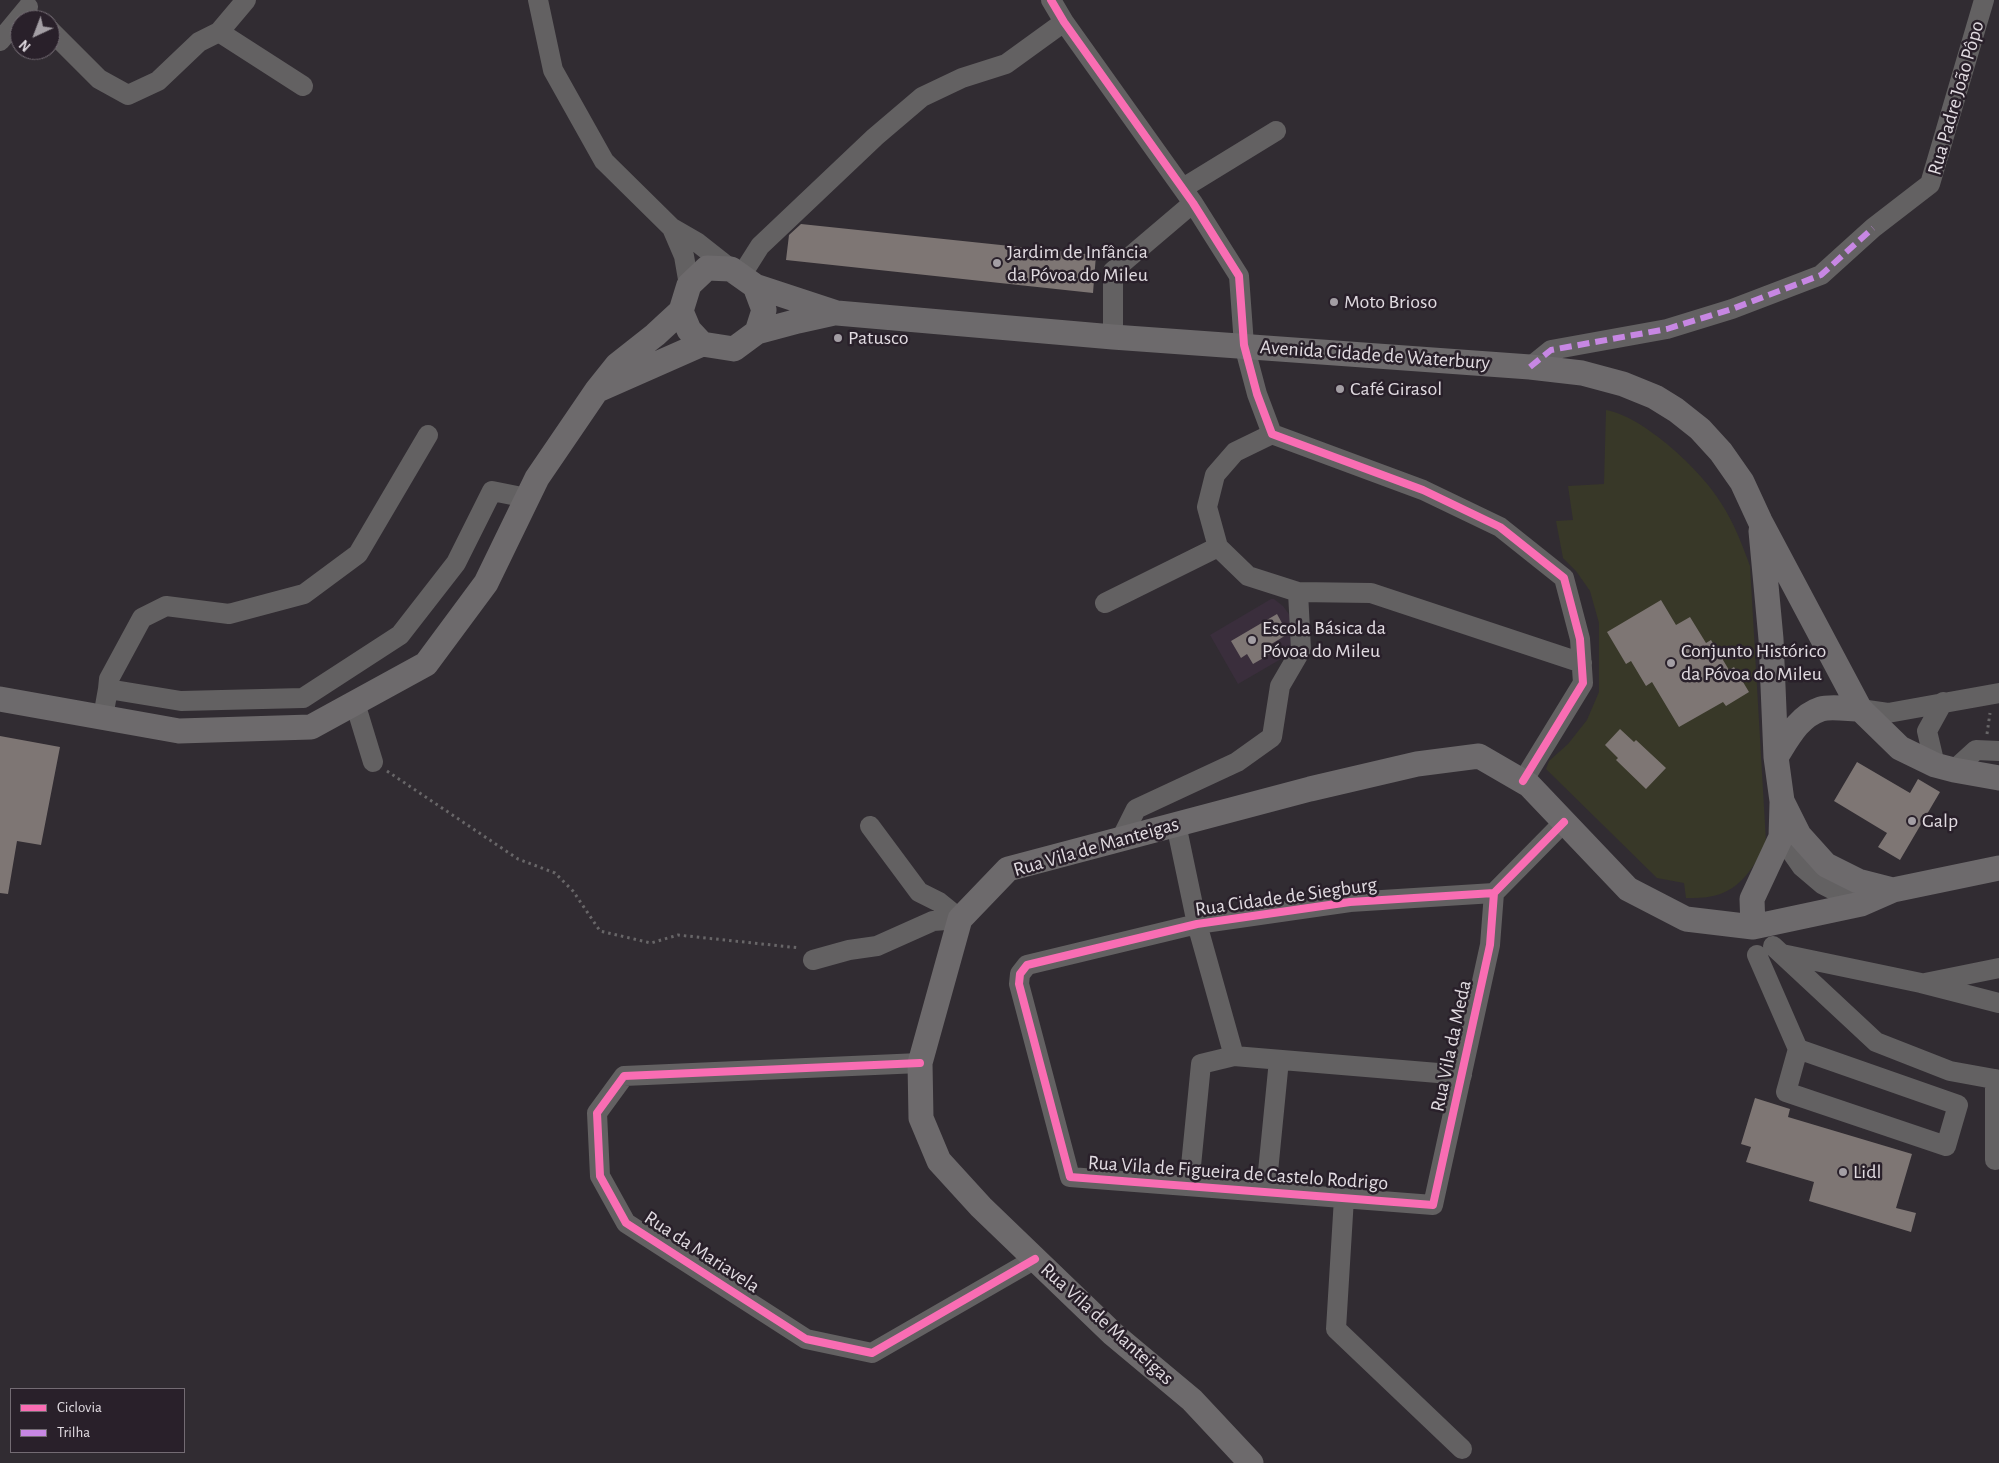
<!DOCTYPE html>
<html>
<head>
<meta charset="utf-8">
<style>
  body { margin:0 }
  #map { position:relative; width:1999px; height:1463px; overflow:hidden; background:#312c32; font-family:"Alegreya Sans",sans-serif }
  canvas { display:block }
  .legend { position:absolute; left:10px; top:1388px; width:175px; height:65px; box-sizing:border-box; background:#29202a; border:1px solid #736b73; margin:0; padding:6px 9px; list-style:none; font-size:15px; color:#e1dbe1 }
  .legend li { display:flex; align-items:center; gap:10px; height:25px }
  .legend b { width:25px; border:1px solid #736b73 }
  .north { position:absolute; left:10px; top:10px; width:50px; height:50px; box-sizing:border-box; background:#29202a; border:1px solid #736b73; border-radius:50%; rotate:223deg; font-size:14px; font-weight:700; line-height:20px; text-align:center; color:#e1dbe1 }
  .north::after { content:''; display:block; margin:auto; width:18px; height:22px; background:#a39ea4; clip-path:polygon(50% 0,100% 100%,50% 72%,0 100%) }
</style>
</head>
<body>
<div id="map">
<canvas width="1999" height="1463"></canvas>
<ul class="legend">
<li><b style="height:6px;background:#f96db3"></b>Ciclovia</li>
<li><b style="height:6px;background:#c787e3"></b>Trilha</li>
</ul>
<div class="north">N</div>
</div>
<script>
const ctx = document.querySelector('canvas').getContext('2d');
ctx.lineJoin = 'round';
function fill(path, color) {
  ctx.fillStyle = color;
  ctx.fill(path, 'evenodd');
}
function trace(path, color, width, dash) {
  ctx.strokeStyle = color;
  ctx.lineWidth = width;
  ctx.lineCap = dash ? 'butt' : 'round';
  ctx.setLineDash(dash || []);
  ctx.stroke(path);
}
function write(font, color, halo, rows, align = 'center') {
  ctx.font = font + ' "Alegreya Sans",sans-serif';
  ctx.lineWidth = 5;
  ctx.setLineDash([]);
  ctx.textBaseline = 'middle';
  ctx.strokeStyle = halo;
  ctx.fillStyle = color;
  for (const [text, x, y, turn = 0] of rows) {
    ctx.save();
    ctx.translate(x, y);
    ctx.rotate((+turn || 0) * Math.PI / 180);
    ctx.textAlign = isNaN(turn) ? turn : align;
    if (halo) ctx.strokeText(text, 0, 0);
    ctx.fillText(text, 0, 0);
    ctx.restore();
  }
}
fill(new Path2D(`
  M 1271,599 L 1274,599 L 1283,606 L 1291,617 L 1292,645 L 1288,653 L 1281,659 L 1238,684 L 1210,635 Z`), '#3a2e3c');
fill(new Path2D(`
  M 1606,410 C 1643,416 1702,471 1721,503 C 1734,523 1742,544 1750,566 L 1766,842 C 1755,866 1741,890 1713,896 C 1705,898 1695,898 1686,898 L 1684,883 L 1657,878 L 1546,769 L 1549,761 L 1568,744 L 1587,720 L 1599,692 L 1599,623 L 1590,591 L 1576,571 L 1563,558 L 1556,521 L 1573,520 L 1568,486 L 1604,484 Z`), '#383828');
fill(new Path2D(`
  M 801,224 L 1096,255 L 1093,293 L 786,260 L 789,235 Z
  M 1661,600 L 1676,625 L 1690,617 L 1706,643 L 1711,640 L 1729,670 L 1734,667 L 1749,692 L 1726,706 L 1723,702 L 1679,727 L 1652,682 L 1646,686 L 1631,661 L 1626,664 L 1607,632 Z
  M 1277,614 L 1288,634 L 1268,646 L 1272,653 L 1253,664 L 1247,654 L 1241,658 L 1231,641 Z
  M 1620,729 L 1634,742 L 1636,740 L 1666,768 L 1646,789 L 1616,760 L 1618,758 L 1605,745 Z
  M 0,736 L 60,747 L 41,845 L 17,841 L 8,894 L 0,893 Z
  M 1857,762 L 1910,793 L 1918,779 L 1940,792 L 1900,860 L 1878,847 L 1887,833 L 1834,801 Z
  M 1755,1098 L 1790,1109 L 1788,1117 L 1912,1154 L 1896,1208 L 1916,1213 L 1911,1232 L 1809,1201 L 1814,1182 L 1746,1162 L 1751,1147 L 1741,1144 Z`), '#7e7674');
trace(new Path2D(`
  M 1987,734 L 1990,713
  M 387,771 L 518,859 L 555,873 L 573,891 L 600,931 L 651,943 L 678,935 L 800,948`), '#686668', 3, [2.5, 4]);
trace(new Path2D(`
  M 538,0 L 553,70 L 604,161 L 672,228 L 698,243 L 731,269
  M 1051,0 L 1064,22 L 1193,203 L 1239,276 L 1244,345 L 1257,394 L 1272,434 L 1423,490 L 1500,527 L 1564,578 L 1580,639 L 1583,683 L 1523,781
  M 50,30 L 99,79 L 128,95 L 158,81 L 199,42 L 219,32 L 246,0
  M 219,32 L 303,86
  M 0,41 L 28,7
  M 1183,188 L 1276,131
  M 672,228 L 684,256 L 689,285
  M 741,276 L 760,246 L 875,137 L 922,97 L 962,78 L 1006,64 L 1064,22
  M 1113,337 L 1113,271 L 1193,203
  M 1530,367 L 1551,350 L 1667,329 L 1732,309 L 1821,275 L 1873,228 L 1930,184 L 1984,0
  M 1272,434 L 1235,452 L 1215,475 L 1207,507 L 1218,547 L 1248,576 L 1298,592 L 1371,593 L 1582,663
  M 1105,603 L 1218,547
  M 108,689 L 109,679 L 142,618 L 166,606 L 229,614 L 304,594 L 358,554 L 428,435
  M 355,703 L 373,762
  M 1860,709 L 1888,713 L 1999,693
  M 103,717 L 108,689 L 181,701 L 303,698 L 400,635 L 456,563 L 492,491 L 527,498
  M 1935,765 L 1927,731 L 1943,702
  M 1954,770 L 1976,750 L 1999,751
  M 1176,824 L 1197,924 L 1234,1056
  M 1781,837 L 1802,867 L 1822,884 L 1861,904
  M 1121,839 L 1136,809 L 1237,762 L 1272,737 L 1280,686 L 1301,650 L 1298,592
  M 1494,893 L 1490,945 L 1433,1205 L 1070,1177 L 1019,984 L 1020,974 L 1027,965 L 1197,924 L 1350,902 L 1494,893 L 1564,822
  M 1773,946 L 1876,1042 L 1950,1071 L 1999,1080
  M 1782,954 L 1921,983 L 1999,1003
  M 1757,955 L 1798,1049 L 1786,1092 L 1946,1146 L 1958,1105 L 1798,1049
  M 813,960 L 849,950 L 877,946 L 933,921 L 960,919 L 939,902 L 919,892 L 870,826
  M 1925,983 L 1999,968
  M 920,1063 L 624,1076 L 597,1113 L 600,1176 L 626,1223 L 806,1339 L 872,1353 L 1035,1259
  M 1995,1160 L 1995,1079
  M 1189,1186 L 1201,1064 L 1234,1056 L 1462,1075
  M 1266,1192 L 1279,1060
  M 1344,1198 L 1336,1329 L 1462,1449`), '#636162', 20);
trace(new Path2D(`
  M 707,268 L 731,269 L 755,286 L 764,310 L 757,332 L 734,349 L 702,344 L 689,330 L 681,311 L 689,285 Z
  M 755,286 L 837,313 L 1113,337 L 1530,367 L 1582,373 L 1623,384 L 1655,397 L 1676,410 L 1700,429 L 1721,452 L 1742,482 L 1760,521 L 1860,709 L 1900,748 L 1935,765 L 1954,770 L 1999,778
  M 757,332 L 798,321 L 834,313
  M 600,389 L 702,344
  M 1761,531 L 1771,639 L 1776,757 L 1782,801 L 1799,835 L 1826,865 L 1858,881 L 1893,890 L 1999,868
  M 0,699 L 179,731 L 311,727 L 426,664 L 486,583 L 537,478 L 597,390 L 617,365 L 655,335 L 681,311
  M 1776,757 C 1788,738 1799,716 1821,709 C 1830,706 1850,709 1860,709
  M 1753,927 L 1752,899 L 1781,837 L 1782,803
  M 1251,1463 L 1192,1400 L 1113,1334 L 981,1207 L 939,1161 L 921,1118 L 920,1063 L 960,919 L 1008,869 L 1310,789 L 1417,764 L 1479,756 L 1529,785 L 1628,889 L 1686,919 L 1753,927 L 1861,904 L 1893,890`), '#6d6a6c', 25);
trace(new Path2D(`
  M 1530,367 L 1551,350 L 1667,329 L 1732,309 L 1821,275 L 1873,228`), '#c787e3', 6, [12, 6]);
trace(new Path2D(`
  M 1051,0 L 1064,22 L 1193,203 L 1239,276 L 1244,345 L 1257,394 L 1272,434 L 1423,490 L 1500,527 L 1564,578 L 1580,639 L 1583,683 L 1523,781
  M 1494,893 L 1490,945 L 1433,1205 L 1070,1177 L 1019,984 L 1020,974 L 1027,965 L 1197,924 L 1350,902 L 1494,893 L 1564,822
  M 920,1063 L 624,1076 L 597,1113 L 600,1176 L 626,1223 L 806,1339 L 872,1353 L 1035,1259`), '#f96db3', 8);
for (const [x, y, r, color] of [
  [997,263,5,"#a39ea4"],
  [1334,302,5,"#a39ea4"],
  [838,338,5,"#a39ea4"],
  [1340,389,5,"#a39ea4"],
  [1252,640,5,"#a39ea4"],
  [1671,663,5,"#a39ea4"],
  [1912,821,5,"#a39ea4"],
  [1843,1172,5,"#a39ea4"]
]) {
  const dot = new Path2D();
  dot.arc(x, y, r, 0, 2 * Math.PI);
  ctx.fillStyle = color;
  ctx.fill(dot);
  trace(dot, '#29202a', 2);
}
write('20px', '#e1dbe1', '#29202a', [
  ["Rua Padre João Pôpo",1956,98,-74],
  ["Avenida Cidade de Waterbury",1375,355,4],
  ["Rua Vila de Manteigas",1096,847,-16],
  ["Rua Cidade de Siegburg",1286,897,-8],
  ["Rua Vila da Meda",1451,1046,-78],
  ["Rua Vila de Figueira de Castelo Rodrigo",1238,1173,4],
  ["Rua da Mariavela",702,1252,33],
  ["Rua Vila de Manteigas",1107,1324,42]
]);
write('20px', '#e1dbe1', '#29202a', [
  ["Jardim de Infância",1007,252],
  ["da Póvoa do Mileu",1007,275],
  ["Moto Brioso",1344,302],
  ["Patusco",848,338],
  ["Café Girasol",1350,389],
  ["Escola Básica da",1262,628],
  ["Póvoa do Mileu",1262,651],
  ["Conjunto Histórico",1681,651],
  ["da Póvoa do Mileu",1681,674],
  ["Galp",1922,821],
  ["Lidl",1853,1172]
], 'left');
</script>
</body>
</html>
